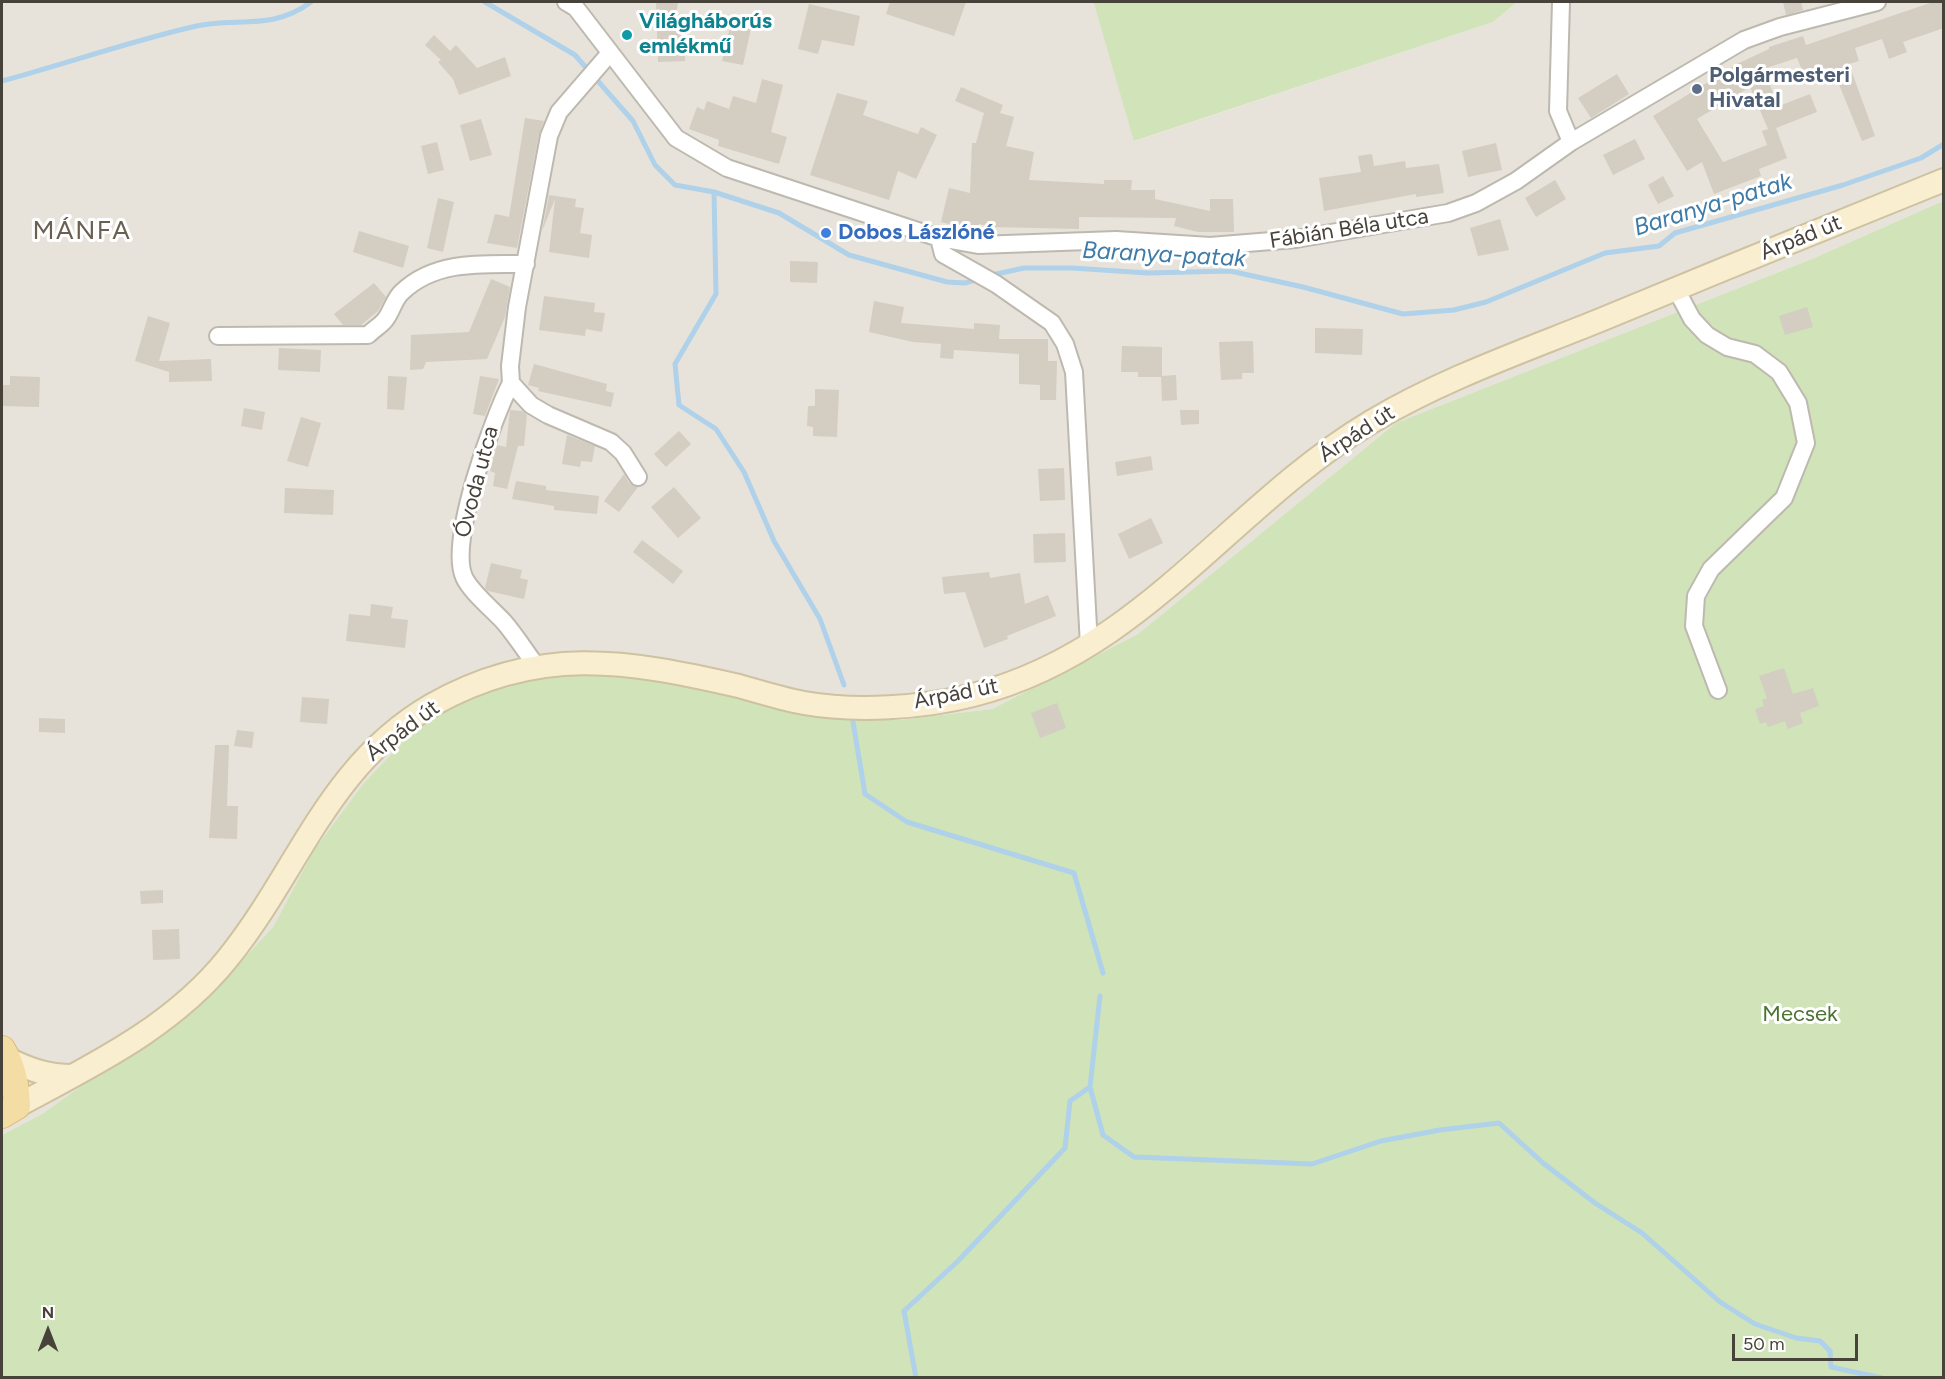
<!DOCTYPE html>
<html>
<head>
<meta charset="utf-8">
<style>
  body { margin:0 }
  #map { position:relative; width:1945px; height:1379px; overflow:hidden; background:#f4f1eb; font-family:Figtree,sans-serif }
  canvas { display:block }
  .frame { position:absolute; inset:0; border:3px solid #47423a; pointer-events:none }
  .north { position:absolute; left:18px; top:1301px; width:60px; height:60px; -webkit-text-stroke:4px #fff; paint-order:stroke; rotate:0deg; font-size:16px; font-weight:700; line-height:24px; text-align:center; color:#47423a }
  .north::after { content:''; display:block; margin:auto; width:21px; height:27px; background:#47423a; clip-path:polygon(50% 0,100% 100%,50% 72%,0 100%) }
  .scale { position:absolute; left:1732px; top:1334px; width:126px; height:27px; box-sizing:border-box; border:3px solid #47423a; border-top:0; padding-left:8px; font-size:18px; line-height:21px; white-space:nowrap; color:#47423a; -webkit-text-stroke:4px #fff; paint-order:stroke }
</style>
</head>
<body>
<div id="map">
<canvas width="1945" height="1379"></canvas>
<div class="frame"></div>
<div class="north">N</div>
<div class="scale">50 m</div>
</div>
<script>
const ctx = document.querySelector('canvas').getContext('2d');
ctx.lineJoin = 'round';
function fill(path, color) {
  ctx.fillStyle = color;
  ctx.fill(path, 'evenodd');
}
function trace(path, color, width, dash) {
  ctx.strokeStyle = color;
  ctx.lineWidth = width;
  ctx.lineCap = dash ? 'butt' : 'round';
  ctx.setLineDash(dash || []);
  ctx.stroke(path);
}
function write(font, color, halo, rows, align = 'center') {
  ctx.font = font + ' Figtree,sans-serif';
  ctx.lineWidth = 6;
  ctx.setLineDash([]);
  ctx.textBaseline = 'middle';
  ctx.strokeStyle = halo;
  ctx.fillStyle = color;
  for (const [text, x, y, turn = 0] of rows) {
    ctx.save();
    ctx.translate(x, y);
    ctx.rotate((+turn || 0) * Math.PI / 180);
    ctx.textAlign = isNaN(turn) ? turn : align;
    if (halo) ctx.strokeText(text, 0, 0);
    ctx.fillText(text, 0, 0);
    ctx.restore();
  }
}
fill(new Path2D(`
  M 2,2 L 1087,2 L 1094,4 L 1135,141 L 1493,22 L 1517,2 L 1943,2 L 1943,201 L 1812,259 L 1396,423 L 1138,634 L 992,709 L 899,720 L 695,686 L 427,716 L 363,784 L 314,850 L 273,927 L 212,993 L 42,1114 L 2,1135 Z`), '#e7e3da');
fill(new Path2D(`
  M 1087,2 L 1517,2 L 1493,22 L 1134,141 L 1094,4 Z
  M 1943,201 L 1943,1377 L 2,1378 L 2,1135 L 42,1114 L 212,993 L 273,927 L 314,850 L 363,784 L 427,716 L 542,670 L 602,666 L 695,686 L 899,720 L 992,709 L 1138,634 L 1396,423 L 1812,259 Z`), '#d0e3b9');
trace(new Path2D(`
  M 485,2 L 575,55 L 633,121 L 655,165 L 675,185 L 714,192 L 779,213 L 849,255 L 947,282 L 965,283 L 978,279
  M 2,81 C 65,64 128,42 192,27 C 234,16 271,32 311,2
  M 714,192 L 716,294 L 675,364 L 679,405 L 716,429 L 744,472 L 774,541 L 820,619 L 844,685
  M 987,276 L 1024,268 L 1072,268 L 1148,273 L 1230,271 L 1303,287 L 1403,314 L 1454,310 L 1486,302 L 1605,253 L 1659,246 L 1675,233 L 1843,185 L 1921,158 L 1944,144
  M 853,722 L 865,794 L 907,822 L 1074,873 L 1103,973
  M 1100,996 L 1090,1087 L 1103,1135 L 1134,1157 L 1312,1164 L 1381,1141 L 1440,1130 L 1499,1123 L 1543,1163 L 1595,1203 L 1642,1233 L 1720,1302 L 1755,1324 L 1796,1338 L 1820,1341 L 1830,1351 L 1831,1367 L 1882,1378
  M 916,1378 L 904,1311 L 958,1261 L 1065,1148 L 1070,1101 L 1090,1087`), '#afd1e9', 5);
fill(new Path2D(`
  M 656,2 L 678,2 L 675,25 L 684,25 L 685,61 L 658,62 Z
  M 890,2 L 966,2 L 954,36 L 886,14 Z
  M 1783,2 L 1801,2 L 1803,10 L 1786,15 Z
  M 1933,2 L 1944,2 L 1944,28 L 1903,42 L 1907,52 L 1889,59 L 1882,39 L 1855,48 L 1859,61 L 1849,64 L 1875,136 L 1862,141 L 1834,72 L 1807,82 L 1797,58 L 1763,69 L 1779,106 L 1810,94 L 1817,112 L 1776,128 L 1787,158 L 1759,169 L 1761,176 L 1714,194 L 1702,162 L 1687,171 L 1653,116 L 1739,63 L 1769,49 L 1769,47 L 1803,36 L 1806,45 ZM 1750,87 L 1768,129 L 1762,131 L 1767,145 L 1723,162 L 1697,119 Z
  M 809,4 L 860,16 L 854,46 L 822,40 L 818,54 L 798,49 Z
  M 731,23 L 751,28 L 743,65 L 722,61 Z
  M 434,35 L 450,51 L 456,45 L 477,68 L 505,57 L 511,76 L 459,95 L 453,79 L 438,62 L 441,60 L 425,45 Z
  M 1617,74 L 1629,94 L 1591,118 L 1578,98 Z
  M 762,79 L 783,85 L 771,132 L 787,137 L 779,164 L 718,146 L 719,140 L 689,129 L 697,107 L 704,110 L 707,101 L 729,109 L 733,96 L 756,103 Z
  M 961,87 L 1003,105 L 1000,113 L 1014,117 L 1006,146 L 1034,152 L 1029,180 L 1104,184 L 1104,180 L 1132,180 L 1131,190 L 1155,190 L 1155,199 L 1210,211 L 1210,199 L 1233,199 L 1234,232 L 1198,232 L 1174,226 L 1176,218 L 1079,217 L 1079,229 L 991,227 L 979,224 L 977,231 L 941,222 L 949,188 L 970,193 L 972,143 L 976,143 L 984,113 L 955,101 Z
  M 837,93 L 868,101 L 863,115 L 918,134 L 921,127 L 937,135 L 916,179 L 898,171 L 889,200 L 810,175 Z
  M 525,118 L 544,121 L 539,134 L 517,248 L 487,243 L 495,214 L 509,217 Z
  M 481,119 L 492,155 L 470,161 L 460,125 Z
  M 1635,139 L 1645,159 L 1613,175 L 1603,155 Z
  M 437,142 L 444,170 L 428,174 L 421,146 Z
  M 1496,143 L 1502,170 L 1468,177 L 1462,151 Z
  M 1372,154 L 1374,166 L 1405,161 L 1406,168 L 1439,164 L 1444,193 L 1416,197 L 1416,194 L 1324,211 L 1319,178 L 1361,172 L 1358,156 Z
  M 1663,176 L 1674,196 L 1658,204 L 1648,185 Z
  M 1555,180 L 1566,199 L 1536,217 L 1525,198 Z
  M 549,195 L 576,199 L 575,207 L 584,208 L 580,233 L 592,235 L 589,258 L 549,252 L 555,199 L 542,231 Z
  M 438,198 L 454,202 L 443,252 L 427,248 Z
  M 1500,219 L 1509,250 L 1478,256 L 1470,228 Z
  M 359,231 L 409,246 L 403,268 L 353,252 Z
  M 790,261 L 818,262 L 817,283 L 790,282 Z
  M 491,279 L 510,287 L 505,317 L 487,359 L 426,362 L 423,369 L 410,370 L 411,335 L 469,332 Z
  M 374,283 L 386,297 L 378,311 L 361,325 L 343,325 L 334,314 Z
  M 544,296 L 595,303 L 594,312 L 605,313 L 602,332 L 586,329 L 585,336 L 539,330 Z
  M 874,301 L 904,307 L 901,323 L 974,329 L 974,323 L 1000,325 L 999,339 L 1048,339 L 1048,361 L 1057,361 L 1056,400 L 1040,400 L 1040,385 L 1019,384 L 1019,354 L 954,350 L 953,359 L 940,358 L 941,344 L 913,342 L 869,332 Z
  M 1807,307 L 1813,327 L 1785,335 L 1779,316 Z
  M 148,316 L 170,323 L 159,361 L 211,359 L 212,381 L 169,382 L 169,372 L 135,361 Z
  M 1315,328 L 1363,329 L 1362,355 L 1315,353 Z
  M 1253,341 L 1254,373 L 1242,373 L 1242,379 L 1221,380 L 1219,342 Z
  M 1122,346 L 1162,347 L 1162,376 L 1176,375 L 1177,400 L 1162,401 L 1161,377 L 1138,377 L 1138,372 L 1121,372 Z
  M 279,348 L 321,350 L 320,372 L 278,370 Z
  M 534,364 L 607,384 L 606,391 L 614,393 L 611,407 L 538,391 L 539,388 L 528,385 Z
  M 10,376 L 40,377 L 39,407 L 2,406 L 3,385 L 10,385 Z
  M 388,376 L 407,377 L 404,410 L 387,409 Z
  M 480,376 L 499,379 L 485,416 L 473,414 Z
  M 815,389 L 839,390 L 837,437 L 813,436 L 813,427 L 807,426 L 808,406 L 815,406 Z
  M 244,408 L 265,412 L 262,430 L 241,426 Z
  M 510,410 L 522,411 L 527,415 L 524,446 L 518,446 L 507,489 L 493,486 L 495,473 L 490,471 L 497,445 L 506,447 Z
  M 1180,410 L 1199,410 L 1199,424 L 1181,425 Z
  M 301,417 L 321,423 L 308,467 L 287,461 Z
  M 679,431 L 691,444 L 666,467 L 654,454 Z
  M 567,435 L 595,446 L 592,462 L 581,461 L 580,467 L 562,464 Z
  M 1151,456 L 1153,470 L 1117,476 L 1115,462 Z
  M 1064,468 L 1065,500 L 1040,501 L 1038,469 Z
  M 624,474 L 629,483 L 638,487 L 619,512 L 604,501 Z
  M 516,481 L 546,486 L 546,490 L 599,496 L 597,514 L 554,510 L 554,506 L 512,499 Z
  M 674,487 L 701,518 L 678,538 L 651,507 Z
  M 285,488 L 334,490 L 333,515 L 284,513 Z
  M 1151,518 L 1163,543 L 1129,559 L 1118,534 Z
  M 1065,533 L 1066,562 L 1034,563 L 1033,534 Z
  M 642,540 L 683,571 L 673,584 L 633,552 Z
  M 491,563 L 522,570 L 520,578 L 528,580 L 524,599 L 488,591 L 485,588 Z
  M 989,572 L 990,578 L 1020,573 L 1025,604 L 1048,595 L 1056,616 L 1007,636 L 1008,639 L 984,648 L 965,592 L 944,594 L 942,577 Z
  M 371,604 L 393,607 L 391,618 L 408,620 L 405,648 L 346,641 L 349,614 L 370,616 Z
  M 1784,668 L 1793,694 L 1813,688 L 1819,706 L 1800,713 L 1803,723 L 1788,729 L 1785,721 L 1768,727 L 1766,722 L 1760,724 L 1755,709 L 1764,706 L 1762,700 L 1767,698 L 1759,676 Z
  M 302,697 L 329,699 L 327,724 L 300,722 Z
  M 1057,703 L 1066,728 L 1040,738 L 1031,713 Z
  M 39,718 L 65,719 L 65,733 L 39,732 Z
  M 237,730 L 254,732 L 252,748 L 234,746 Z
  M 215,745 L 229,745 L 227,806 L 238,806 L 237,839 L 209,838 Z
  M 163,890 L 163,903 L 141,904 L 140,891 Z
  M 179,929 L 180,959 L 153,960 L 152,930 Z`), '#d4cdc2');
const street = new Path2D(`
  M 566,2 L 576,8 L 676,138 L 727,168 L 939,238 L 978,245 L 1116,240 L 1210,246 L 1296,239 L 1448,213 L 1476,203 L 1516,181 L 1571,142 L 1744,40 L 1780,27 L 1877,2
  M 1561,2 L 1558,111 L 1571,142
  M 610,53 L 559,112 L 549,136 L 517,307 L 510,366 L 511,383 L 531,405 L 548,415 L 611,442 L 623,453 L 638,477
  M 939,238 L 943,254 L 996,284 L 1052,323 L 1065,344 L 1074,372 L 1089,645
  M 1676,289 L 1692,319 L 1707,335 L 1727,347 L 1755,354 L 1779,372 L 1798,403 L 1806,443 L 1784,498 L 1711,569 L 1696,596 L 1694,626 L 1718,690
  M 218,336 L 368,335 C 373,330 381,325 385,320 C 392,311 394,299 402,292 C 435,260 483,264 526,264
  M 511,383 C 493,418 448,541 464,577 C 470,591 493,610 504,622 C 516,636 526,652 537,667`);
const secondary = new Path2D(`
  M 8,1059 C 30,1070 48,1076 72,1076
  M 17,1106 C 93,1065 173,1027 228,958 C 299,870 328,765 432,705 C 538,645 626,660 739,686 C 760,692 782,699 804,703 C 855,712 923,708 973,695 C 1143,652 1229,507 1371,422 C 1441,380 1521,352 1598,321 C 1713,273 1828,227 1944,180`);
const primary = new Path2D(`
  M 2,1049 C 13,1067 16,1085 17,1106 L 2,1115`);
trace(street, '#beb9af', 20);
trace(secondary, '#cec2a0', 26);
trace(primary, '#d8ba75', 28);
trace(street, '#fff', 16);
trace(secondary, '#f9efd0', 22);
trace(primary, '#f4dda4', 26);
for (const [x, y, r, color] of [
  [627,35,6,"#0f9aa8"],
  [1697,89,6,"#5c6f8a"],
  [826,233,6,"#3f7fe0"]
]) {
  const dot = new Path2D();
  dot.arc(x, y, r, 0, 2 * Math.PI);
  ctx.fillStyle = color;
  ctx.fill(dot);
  trace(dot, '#fff', 2);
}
write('bold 22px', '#0d838f', '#fff', [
  ["Világháborús",639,22],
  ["emlékmű",639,47]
], 'left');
write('bold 22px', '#4e5e75', '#fff', [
  ["Polgármesteri",1709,76],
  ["Hivatal",1709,101]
], 'left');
write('22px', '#47423a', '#fff', [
  ["Fábián Béla utca",1349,229,-9],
  ["Árpád út",1801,238,-22],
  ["Árpád út",1357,434,-33],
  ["Óvoda utca",477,482,-75],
  ["Árpád út",956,694,-11],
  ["Árpád út",403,731,-37]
]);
write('bold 22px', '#366cbe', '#fff', [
  ["Dobos Lászlóné",838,233]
], 'left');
write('22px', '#4b7332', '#fff', [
  ["Mecsek",1800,1015]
]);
write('italic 24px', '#3e7ba8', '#fff', [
  ["Baranya-patak",1713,205,-17],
  ["Baranya-patak",1164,255,3]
]);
ctx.letterSpacing = '1.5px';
write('26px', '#696052', '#fff', [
  ["MÁNFA",82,231]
]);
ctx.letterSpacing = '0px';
</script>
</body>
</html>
